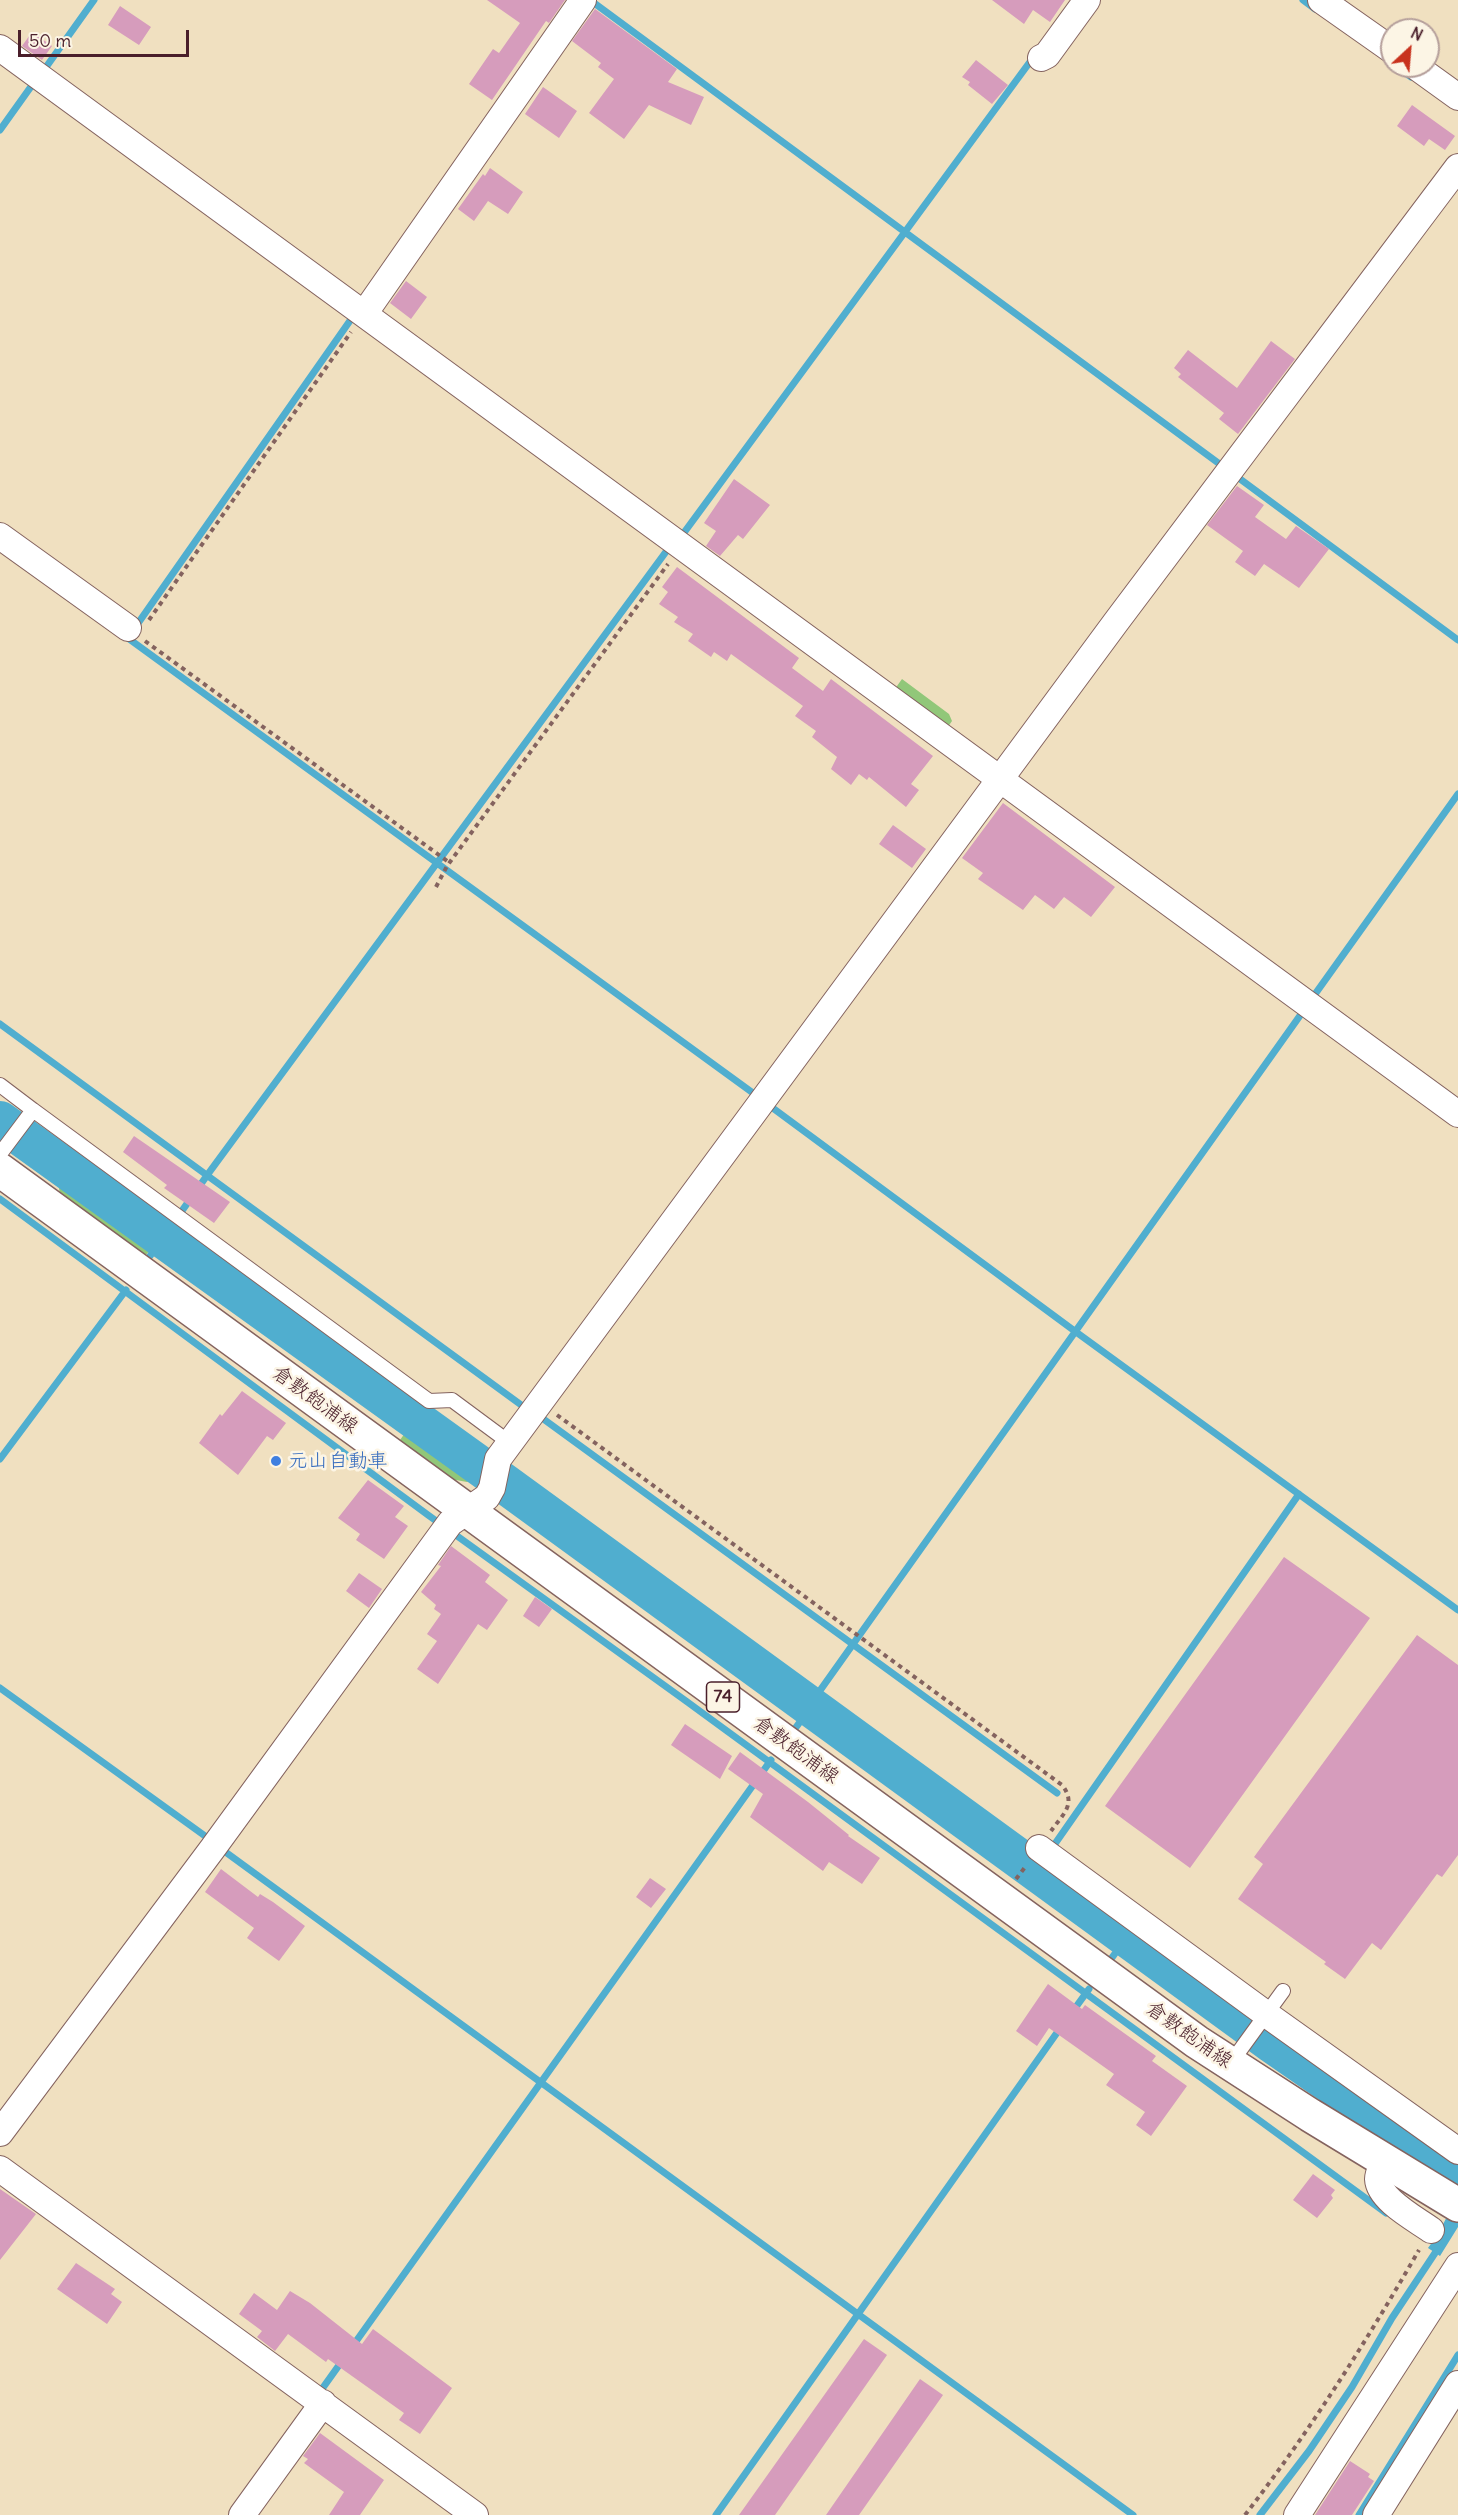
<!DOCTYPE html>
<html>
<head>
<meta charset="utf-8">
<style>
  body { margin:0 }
  #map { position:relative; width:1458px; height:2515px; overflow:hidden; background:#f0e0c0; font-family:Delius,sans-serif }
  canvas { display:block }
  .north { position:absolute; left:1380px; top:18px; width:60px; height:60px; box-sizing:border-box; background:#fcf5e5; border:2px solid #b59f9b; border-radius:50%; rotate:26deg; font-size:16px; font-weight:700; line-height:24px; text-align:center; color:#4a1f2b }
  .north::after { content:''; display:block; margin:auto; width:21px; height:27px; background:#c8321e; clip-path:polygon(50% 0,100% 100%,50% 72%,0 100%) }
  .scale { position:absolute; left:18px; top:30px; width:171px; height:27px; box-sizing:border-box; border:3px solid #4a1f2b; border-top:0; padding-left:8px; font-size:18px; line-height:21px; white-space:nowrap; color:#4a1f2b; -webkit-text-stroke:4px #fcf5e5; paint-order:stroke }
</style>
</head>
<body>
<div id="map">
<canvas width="1458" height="2515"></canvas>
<div class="north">N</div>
<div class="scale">50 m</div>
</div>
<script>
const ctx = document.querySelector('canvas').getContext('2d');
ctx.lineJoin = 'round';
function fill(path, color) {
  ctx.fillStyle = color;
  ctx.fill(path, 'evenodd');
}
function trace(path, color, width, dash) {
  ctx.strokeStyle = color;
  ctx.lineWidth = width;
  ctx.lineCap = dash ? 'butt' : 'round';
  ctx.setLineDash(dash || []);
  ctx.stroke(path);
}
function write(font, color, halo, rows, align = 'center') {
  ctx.font = font + ' Delius,"Klee One",sans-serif';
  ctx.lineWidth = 5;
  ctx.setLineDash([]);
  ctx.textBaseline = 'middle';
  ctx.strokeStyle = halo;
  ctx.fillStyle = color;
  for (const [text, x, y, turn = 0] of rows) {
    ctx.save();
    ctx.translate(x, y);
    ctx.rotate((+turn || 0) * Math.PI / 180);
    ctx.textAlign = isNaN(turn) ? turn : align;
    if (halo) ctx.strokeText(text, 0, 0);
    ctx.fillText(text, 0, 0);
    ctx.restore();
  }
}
fill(new Path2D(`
  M 902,679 L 949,714 L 952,721 L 945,731 L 892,693 Z
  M 70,1183 L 156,1243 L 145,1256 L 60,1195 L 59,1188 Z
  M 409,1427 C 426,1440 464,1460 473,1479 L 467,1482 L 456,1480 L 453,1482 L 398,1443 Z`), '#91c779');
fill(new Path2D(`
  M 1458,2195 L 1458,2227 L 1440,2256 L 1428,2248 C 1441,2232 1448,2213 1458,2195 Z`), '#50aecf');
trace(new Path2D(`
  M 590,0 L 1221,465
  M 1303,0 L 1315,9
  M 1396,66 L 1411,77
  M 44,70 L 94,0
  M 0,130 L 35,81
  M 1236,476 L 1458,640
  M 683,534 L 1035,55
  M 134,629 L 354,315
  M 125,636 L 753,1093
  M 1313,997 L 1458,794
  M 0,1024 L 524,1407
  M 770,1106 L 1076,1332 L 1458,1610
  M 0,1199 L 428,1515 L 686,1701 L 1386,2213
  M 150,1256 L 208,1174 L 668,549
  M 542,1418 L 1057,1793
  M 0,1459 L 126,1290
  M 0,1688 L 212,1841
  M 809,1706 L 1304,1010
  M 794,1730 L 811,1707
  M 220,1848 L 1133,2515
  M 1036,1871 L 1299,1494
  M 1111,1959 L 1127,1937
  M 1073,2011 L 1089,1989
  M 352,2347 L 771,1760
  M 317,2396 L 342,2361
  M 716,2515 L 1061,2027
  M 1260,2515 L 1309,2451 L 1352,2387 L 1392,2318 L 1439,2247
  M 1359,2515 L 1458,2355`), '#50aecf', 7);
trace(new Path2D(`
  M 0,1121 L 505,1484 L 1272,2043 L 1458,2172`), '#50aecf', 40);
fill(new Path2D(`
  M 487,0 L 565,0 L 549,23 L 546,21 L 492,100 L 469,84 L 493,49 L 499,53 L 520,23 Z
  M 992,0 L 1065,0 L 1050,22 L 1033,10 L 1024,24 Z
  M 120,6 L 151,27 L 139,45 L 108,25 Z
  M 595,9 L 677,69 L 668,82 L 704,97 L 691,125 L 649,105 L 624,139 L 589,113 L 614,79 L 598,67 L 601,63 L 572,41 Z
  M 32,32 L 52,46 L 42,60 L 22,46 Z
  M 976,60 L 1008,85 L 992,104 L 968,85 L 970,82 L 962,77 Z
  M 543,87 L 577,111 L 559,138 L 525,114 Z
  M 1412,105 L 1455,136 L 1445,150 L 1429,139 L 1424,146 L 1397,126 Z
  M 490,168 L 523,192 L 508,214 L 488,201 L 474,221 L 458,209 L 483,174 L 485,176 Z
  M 406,281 L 427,297 L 411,319 L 390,303 Z
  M 1271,341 L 1295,359 L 1238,434 L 1219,419 L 1224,413 L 1178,377 L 1181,374 L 1174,368 L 1188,350 L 1237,388 Z
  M 734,479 L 770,505 L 743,539 L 738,535 L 720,556 L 706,546 L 716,531 L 704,523 Z
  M 1237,486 L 1264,505 L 1255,517 L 1286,539 L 1296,526 L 1329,549 L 1299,588 L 1264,564 L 1255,576 L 1235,562 L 1243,551 L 1207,525 Z
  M 677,567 L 799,658 L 792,668 L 823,691 L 831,679 L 933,756 L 911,784 L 919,790 L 906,807 L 869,777 L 867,780 L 859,774 L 851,785 L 831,769 L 837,757 L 812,737 L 816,731 L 795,716 L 803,706 L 731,654 L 727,661 L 714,652 L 711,657 L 688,641 L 693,634 L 674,622 L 678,617 L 659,604 L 668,592 L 662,587 Z
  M 1003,803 L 1115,887 L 1091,917 L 1064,897 L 1054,909 L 1035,895 L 1023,910 L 978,879 L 983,873 L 962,858 Z
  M 893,825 L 926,849 L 912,868 L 879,844 Z
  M 134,1136 L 230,1202 L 214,1223 L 164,1188 L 167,1185 L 123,1152 Z
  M 242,1391 L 286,1423 L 273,1440 L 267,1436 L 238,1475 L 199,1443 L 220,1414 L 222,1416 Z
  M 368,1480 L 404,1506 L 395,1517 L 408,1526 L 384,1559 L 356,1540 L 360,1534 L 338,1518 Z
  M 451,1546 L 490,1575 L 485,1582 L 508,1600 L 487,1630 L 478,1624 L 438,1684 L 417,1669 L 437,1641 L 427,1634 L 441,1614 L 434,1609 L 436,1605 L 421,1592 L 441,1566 L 438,1565 Z
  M 1284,1557 L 1370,1618 L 1190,1868 L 1105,1806 Z
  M 359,1573 L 382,1589 L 369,1608 L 346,1591 Z
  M 535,1597 L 552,1609 L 539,1627 L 523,1616 Z
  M 1417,1635 L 1458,1665 L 1458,1855 L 1442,1877 L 1437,1874 L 1381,1950 L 1372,1943 L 1345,1979 L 1324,1964 L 1326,1962 L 1238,1899 L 1263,1864 L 1254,1857 Z
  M 685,1724 L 732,1756 L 720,1779 L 671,1745 Z
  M 740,1752 L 808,1802 L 849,1835 L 848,1836 L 880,1858 L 862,1884 L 829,1862 L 823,1871 L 750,1817 L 763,1794 L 728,1769 Z
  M 221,1869 L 258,1897 L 260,1894 L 273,1902 L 305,1926 L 279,1961 L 247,1938 L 254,1928 L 205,1892 Z
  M 650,1878 L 666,1889 L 651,1908 L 636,1897 Z
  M 1048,1984 L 1082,2009 L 1085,2005 L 1156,2056 L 1152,2061 L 1187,2086 L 1151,2136 L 1136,2125 L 1145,2112 L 1106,2085 L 1114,2074 L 1049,2028 L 1037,2046 L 1016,2031 Z
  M 1313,2174 L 1335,2190 L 1331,2195 L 1333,2198 L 1317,2218 L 1293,2200 Z
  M 0,2189 L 36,2214 L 0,2260 Z
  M 76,2263 L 115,2289 L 111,2294 L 122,2302 L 107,2324 L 57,2289 Z
  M 290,2291 L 310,2303 L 362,2344 L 373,2329 L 452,2388 L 420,2434 L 399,2420 L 404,2413 L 328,2359 L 326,2362 L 288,2334 L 275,2351 L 257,2337 L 262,2331 L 239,2314 L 254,2293 L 277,2310 Z
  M 864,2339 L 887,2355 L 775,2515 L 739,2515 Z
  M 920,2379 L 943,2395 L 859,2515 L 826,2515 Z
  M 320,2433 L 384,2480 L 360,2515 L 329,2515 L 344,2492 L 304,2463 L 308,2459 L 303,2456 Z
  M 1350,2461 L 1367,2472 L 1370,2474 L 1368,2477 L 1374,2481 L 1352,2515 L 1315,2515 Z`), '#d69cbc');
const lane = new Path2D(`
  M 0,1085 L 33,1110
  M 0,1154 L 33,1110 L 429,1401 L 452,1400 L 510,1443
  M 1230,2064 L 1283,1991`);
const street = new Path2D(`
  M 1321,0 L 1392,50
  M 0,48 L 1458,1114
  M 1041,58 L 1047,55 L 1087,0
  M 1415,66 L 1458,97
  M 364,314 L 583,0
  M 0,536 L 128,628
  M 1039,1848 L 1266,2014 L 1458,2151
  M 0,2133 L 213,1848 L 450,1523 L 487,1497 L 492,1488 L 498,1459 L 1116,622 L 1458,167
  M 1384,2160 C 1382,2166 1378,2173 1378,2179 C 1379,2200 1416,2219 1431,2230
  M 0,2169 L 475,2515
  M 242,2515 L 323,2403
  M 1297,2515 L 1458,2266
  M 1376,2515 L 1458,2384`);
const primary = new Path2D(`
  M 0,1170 L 1197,2042 L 1310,2115 L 1458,2205`);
trace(lane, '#84635f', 16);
trace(street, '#84635f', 28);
trace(primary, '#84635f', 36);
trace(new Path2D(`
  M 149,620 L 351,332
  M 145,641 L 450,863
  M 436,887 L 447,866 L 668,564
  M 557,1415 L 1062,1785 C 1077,1804 1063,1814 1051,1831
  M 1016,1879 L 1026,1866
  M 1245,2515 C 1310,2431 1366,2342 1419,2250`), '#84635f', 4, [4.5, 4.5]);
trace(lane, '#fff', 14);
trace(street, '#fff', 26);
trace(primary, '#fff', 33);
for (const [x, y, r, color] of [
  [276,1461,6,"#3f7fe0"]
]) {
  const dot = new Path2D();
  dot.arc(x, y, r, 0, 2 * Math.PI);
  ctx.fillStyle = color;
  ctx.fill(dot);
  trace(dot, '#fcf5e5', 2);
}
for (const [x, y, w] of [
  [723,1697,33]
]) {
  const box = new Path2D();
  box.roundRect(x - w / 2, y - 15, w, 30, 4.5);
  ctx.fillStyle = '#fcf5e5';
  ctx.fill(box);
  trace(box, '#4a1f2b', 1.5);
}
write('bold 18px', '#4a1f2b', null, [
  ["74",723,1697]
]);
write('20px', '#4a1f2b', '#fcf5e5', [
  ["倉敷飽浦線",315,1400,36],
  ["倉敷飽浦線",796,1750,36],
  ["倉敷飽浦線",1189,2035,35]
]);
write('20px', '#366cbe', '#fcf5e5', [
  ["元山自動車",288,1461]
], 'left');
</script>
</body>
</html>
